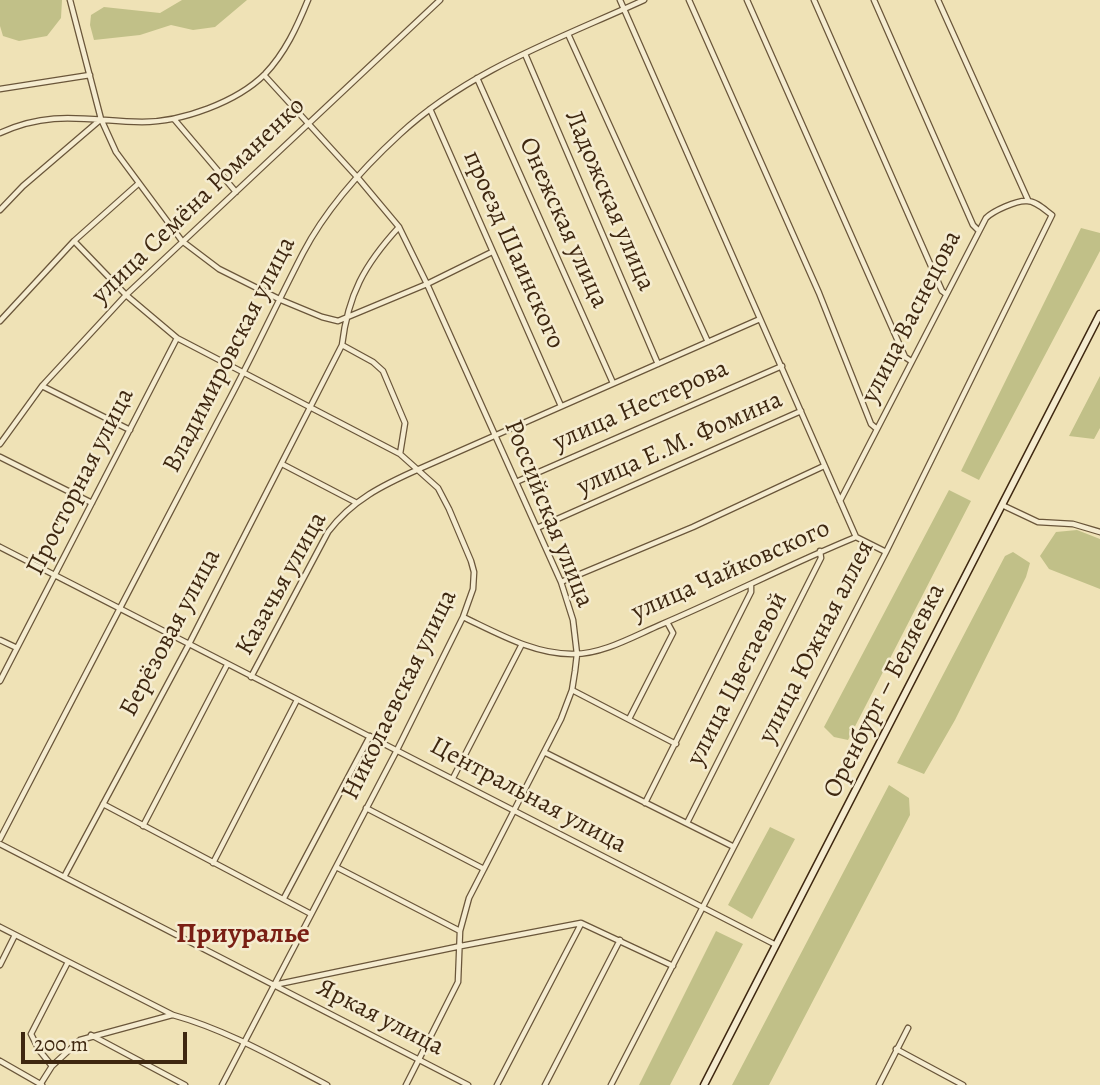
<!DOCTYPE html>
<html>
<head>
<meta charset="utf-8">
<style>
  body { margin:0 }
  #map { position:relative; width:1100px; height:1085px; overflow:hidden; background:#efe2b6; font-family:Alegreya,serif }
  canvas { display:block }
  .scale { position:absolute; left:21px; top:1032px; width:166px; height:32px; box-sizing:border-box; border:4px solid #3e2710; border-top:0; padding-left:9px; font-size:21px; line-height:24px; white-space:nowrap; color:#3e2710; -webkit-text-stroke:5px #f5ecd0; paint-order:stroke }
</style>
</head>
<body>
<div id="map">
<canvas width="1100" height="1085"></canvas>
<div class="scale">200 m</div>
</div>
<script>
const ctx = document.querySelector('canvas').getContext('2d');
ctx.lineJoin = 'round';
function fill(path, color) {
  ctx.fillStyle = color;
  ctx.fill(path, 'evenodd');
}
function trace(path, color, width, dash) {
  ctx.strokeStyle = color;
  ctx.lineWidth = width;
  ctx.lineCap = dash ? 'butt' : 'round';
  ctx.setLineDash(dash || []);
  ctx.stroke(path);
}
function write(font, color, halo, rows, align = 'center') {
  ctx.font = font + ' Alegreya,serif';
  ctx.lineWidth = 5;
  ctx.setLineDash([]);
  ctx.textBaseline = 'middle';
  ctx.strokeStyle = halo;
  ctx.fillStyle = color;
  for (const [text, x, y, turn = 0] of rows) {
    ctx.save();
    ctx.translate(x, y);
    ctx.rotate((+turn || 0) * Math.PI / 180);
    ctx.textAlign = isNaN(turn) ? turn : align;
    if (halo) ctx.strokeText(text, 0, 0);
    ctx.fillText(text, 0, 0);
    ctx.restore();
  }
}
fill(new Path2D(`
  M 0,0 L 62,0 L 61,18 L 47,36 L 19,41 L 3,36 L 0,26 Z
  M 182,0 L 247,0 L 215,27 L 193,30 L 171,25 L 140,35 L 94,40 L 90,25 L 91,15 L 104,7 L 160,13 Z
  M 1081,228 L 1100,233 L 1100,251 L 979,480 L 961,471 Z
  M 1100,376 L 1100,428 L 1094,439 L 1069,436 Z
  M 949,490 L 971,501 L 848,740 L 834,737 L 824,727 Z
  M 1077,530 L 1100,539 L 1100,589 L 1049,569 L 1040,556 L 1056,532 Z
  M 1013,552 L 1030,563 L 1026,577 L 955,720 L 924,774 L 897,763 L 1005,556 Z
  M 889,785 L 909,798 L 910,815 L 769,1085 L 732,1085 Z
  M 770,827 L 795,839 L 752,919 L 728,905 Z
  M 716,931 L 743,944 L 670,1085 L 639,1085 Z`), '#c1c088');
const minor = new Path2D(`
  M 70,0 L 101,119 L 116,152 L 182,241 L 219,269 L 281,300 L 322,317 L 338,321 L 427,284 L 492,252
  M 620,0 L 856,537 L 886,552
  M 689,0 L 819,293 L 871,424 L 877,429
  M 747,0 L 905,357 L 911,361
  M 814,0 L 942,291 L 946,294
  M 874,0 L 973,225 L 978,230
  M 938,0 L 1028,200
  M 568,34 L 708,342
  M 525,54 L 658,364
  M 264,75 L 358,178 L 399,227 L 427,284 L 561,582 L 573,620 L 577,654 L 575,671 L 572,690 L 561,719 L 469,898 L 460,931 L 458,982 L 406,1085
  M 477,78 L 613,383
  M 0,89 L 90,75
  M 430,109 L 561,406
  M 174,119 L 236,192
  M 0,133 C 52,109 89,121 142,122 C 182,122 237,102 265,74 C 285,53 297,27 308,0
  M 0,210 L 23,186 L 100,120
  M 74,241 L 126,295 L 177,338 L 400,454 L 438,488 L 449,509 L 471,561 L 474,572 L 473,589 L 463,617 L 397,750 L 222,1085
  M 0,321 L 74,241 L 138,184
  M 342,345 L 373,362 L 383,371 L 405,423 L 400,454
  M 42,386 L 130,430
  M 0,444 L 42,386 L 126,295 L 440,0
  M 0,457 L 92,503
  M 282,464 L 355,502
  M 516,482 L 782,366
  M 1002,505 L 1038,522 L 1073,524 L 1100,532
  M 537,528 L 801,411
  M 0,547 L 776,945
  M 561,582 L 693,527 L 824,466
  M 463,617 C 497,633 535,655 574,654 C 603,654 634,636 660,625 C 726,597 790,564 856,537
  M 0,640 L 17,648
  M 251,677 L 328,532 C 352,500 383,485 419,469 L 760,319
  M 0,681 L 177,338
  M 572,690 L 676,744
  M 629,719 L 673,633 L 667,622
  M 544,752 L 732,846
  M 453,778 L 522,644
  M 645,803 L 751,592 L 751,585
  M 103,804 L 311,914
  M 366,808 L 484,869
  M 687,823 L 821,558 L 820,551
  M 143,826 L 227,665
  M 0,839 C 73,698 147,556 221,415 C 250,362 275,307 303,253 C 326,209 363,168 400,134 C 469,70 559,39 644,0
  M 0,844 L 468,1085
  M 213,863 L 297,700
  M 336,867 L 460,931
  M 64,877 L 188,646 L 342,345 C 348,295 364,265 399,227
  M 284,898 L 370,736
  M 0,927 L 173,1015 C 227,1030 277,1059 327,1085
  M 0,965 L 15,935
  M 274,985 L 461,946 L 581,923 L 673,966
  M 91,1035 L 185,1085
  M 896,1049 L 963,1085
  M 0,1061 L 42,1085
  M 52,1066 L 39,1050 L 31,1034 L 68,962
  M 40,1085 L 52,1066 L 80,1040 L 172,1015
  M 497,1085 L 581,924
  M 545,1085 L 620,940
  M 611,1085 L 886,552 L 1052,215 C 1045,210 1036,201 1027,201 C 1017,200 993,211 986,218 L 840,501
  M 879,1085 L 908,1028`);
const secondary = new Path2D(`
  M 704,1085 L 1100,314`);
trace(minor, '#6a563a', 7);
trace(secondary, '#3e2710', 9);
trace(minor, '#f5ecd0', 4.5);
trace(secondary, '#f5ecd0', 6);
write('26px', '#3e2710', '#f5ecd0', [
  ["улица Семёна Романенко",199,201,-44],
  ["Ладожская улица",609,201,67],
  ["Онежская улица",563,223,66],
  ["проезд Шаинского",513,250,66],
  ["улица Васнецова",912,317,-63],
  ["Владимировская улица",230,355,-63],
  ["улица Нестерова",641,406,-24],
  ["улица Е.М. Фомина",680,444,-24],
  ["Просторная улица",81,482,-63],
  ["Российская улица",548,514,68],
  ["улица Чайковского",731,571,-24],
  ["Казачья улица",282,584,-61],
  ["Берёзовая улица",171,633,-62],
  ["улица Южная аллея",817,642,-63],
  ["улица Цветаевой",738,679,-63],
  ["Оренбург – Беляевка",885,691,-63],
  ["Николаевская улица",400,695,-64],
  ["Центральная улица",528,796,28],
  ["Яркая улица",380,1018,27]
]);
write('bold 28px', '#7a1f14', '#f5ecd0', [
  ["Приуралье",243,935]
]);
</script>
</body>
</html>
